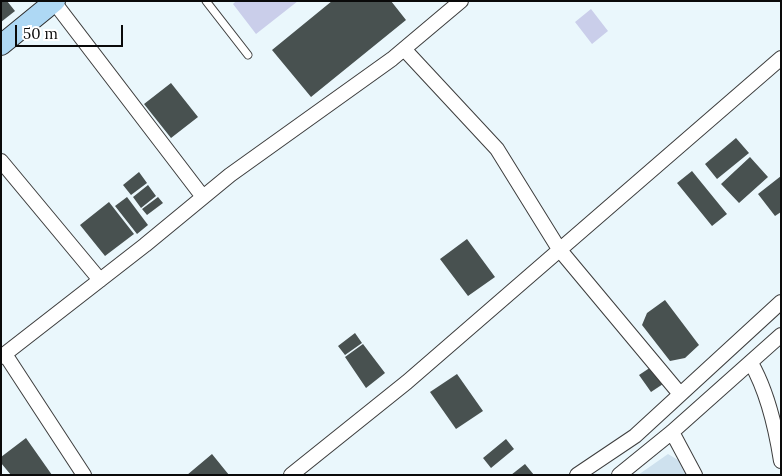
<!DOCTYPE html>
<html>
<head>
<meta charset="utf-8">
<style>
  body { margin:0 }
  #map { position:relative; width:782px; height:476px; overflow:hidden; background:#eaf7fc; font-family:Lora,serif }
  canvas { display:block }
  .frame { position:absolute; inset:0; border:2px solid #0a0a0a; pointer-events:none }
  .scale { position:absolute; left:15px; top:25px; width:108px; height:22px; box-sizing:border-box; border:2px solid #0a0a0a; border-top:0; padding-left:6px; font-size:15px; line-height:18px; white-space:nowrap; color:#0a0a0a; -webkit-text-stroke:4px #fff; paint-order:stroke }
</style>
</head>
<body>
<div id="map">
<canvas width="782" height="476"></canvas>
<div class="frame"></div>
<div class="scale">50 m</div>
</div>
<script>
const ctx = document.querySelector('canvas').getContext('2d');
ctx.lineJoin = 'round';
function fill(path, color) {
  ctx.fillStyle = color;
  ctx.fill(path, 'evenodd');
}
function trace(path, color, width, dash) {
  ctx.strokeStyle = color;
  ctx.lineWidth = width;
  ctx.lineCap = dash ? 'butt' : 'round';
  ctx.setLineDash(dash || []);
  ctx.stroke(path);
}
fill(new Path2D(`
  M 668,454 L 688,466 L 689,475 L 638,475 Z`), '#cee1ee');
fill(new Path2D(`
  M 236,1 L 298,1 L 256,34 L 233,4 Z
  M 591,9 L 608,31 L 592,44 L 575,22 Z`), '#caceea');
fill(new Path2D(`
  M 1,1 L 7,1 L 15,11 L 1,22 Z
  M 332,1 L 391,1 L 406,20 L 311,97 L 272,50 Z
  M 171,83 L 198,117 L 171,138 L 144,104 Z
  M 736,138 L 749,153 L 717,179 L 705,164 Z
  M 750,157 L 768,177 L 739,203 L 721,184 Z
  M 692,171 L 727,214 L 712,226 L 677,183 Z
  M 139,172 L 147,183 L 131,195 L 123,185 Z
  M 781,176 L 781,212 L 775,216 L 758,194 Z
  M 148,185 L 156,196 L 141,208 L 133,197 Z
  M 127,197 L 148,225 L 137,234 L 115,206 Z
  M 158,197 L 163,203 L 147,215 L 142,209 Z
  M 109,202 L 134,234 L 105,256 L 80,225 Z
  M 467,239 L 495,277 L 468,296 L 440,259 Z
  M 665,300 L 699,345 L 685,358 L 670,361 L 642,325 L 647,313 Z
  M 355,333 L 362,343 L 345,355 L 338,346 Z
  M 363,344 L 385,373 L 366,388 L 345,357 Z
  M 654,365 L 666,382 L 651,392 L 639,375 Z
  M 457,374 L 483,411 L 456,429 L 430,392 Z
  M 26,438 L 52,475 L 11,475 L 1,463 L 1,457 Z
  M 506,439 L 514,449 L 491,468 L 483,458 Z
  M 212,454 L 229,475 L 187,475 Z
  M 525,464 L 534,475 L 511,475 Z`), '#485150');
const lane = new Path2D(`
  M 206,1 L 248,55`);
const street = new Path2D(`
  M 54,2 L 203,197
  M 404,49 L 497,149 L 559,249 L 680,394
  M 1,161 L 100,280
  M 5,354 L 84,475
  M 1,357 L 145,245 L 230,175 L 392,59 L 461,1
  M 751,363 C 767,391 776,429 781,461
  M 672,432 L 695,475
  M 291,475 L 407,382 L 781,58
  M 577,475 L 635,436 L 781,302
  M 619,475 L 672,432 L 781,335`);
const secondary = new Path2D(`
  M 1,45 L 55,1`);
trace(lane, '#3d3d3d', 9);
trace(street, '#3d3d3d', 16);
trace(secondary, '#2c2c2c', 22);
trace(lane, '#fff', 7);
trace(street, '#fff', 14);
trace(secondary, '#aed8f4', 20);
</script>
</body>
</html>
